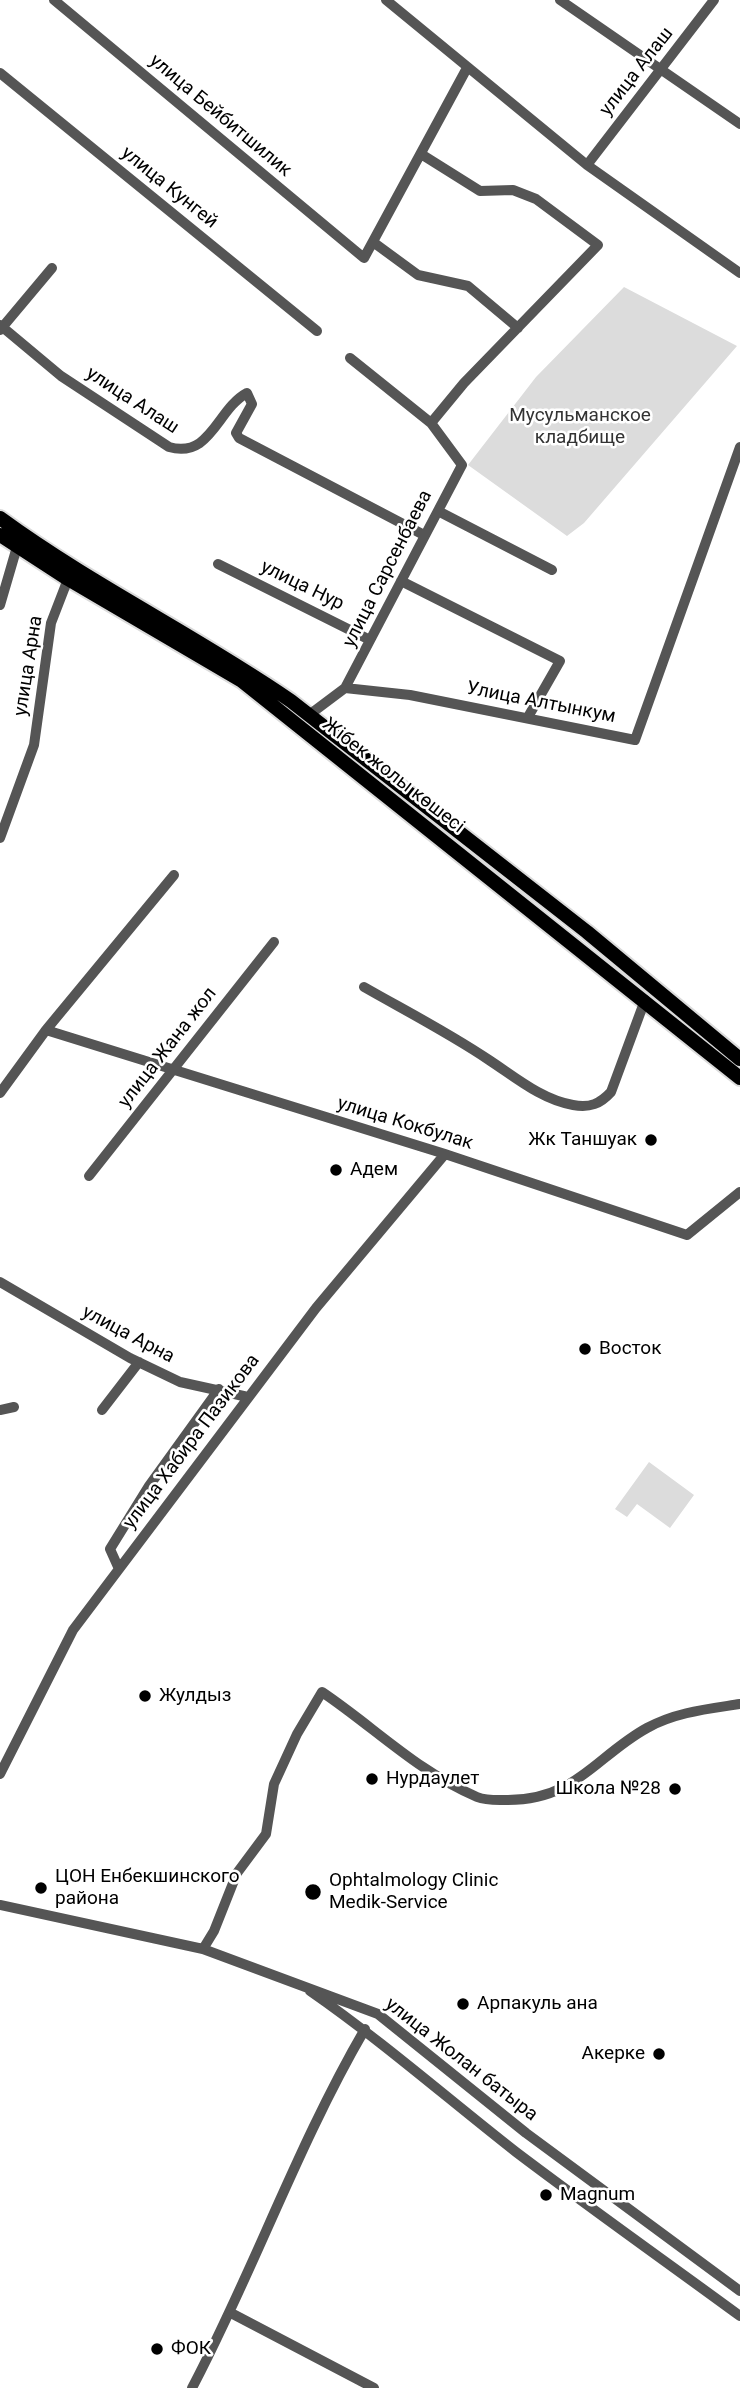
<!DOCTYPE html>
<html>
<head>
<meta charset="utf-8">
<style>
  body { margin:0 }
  canvas { display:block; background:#fff }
</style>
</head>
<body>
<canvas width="740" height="2388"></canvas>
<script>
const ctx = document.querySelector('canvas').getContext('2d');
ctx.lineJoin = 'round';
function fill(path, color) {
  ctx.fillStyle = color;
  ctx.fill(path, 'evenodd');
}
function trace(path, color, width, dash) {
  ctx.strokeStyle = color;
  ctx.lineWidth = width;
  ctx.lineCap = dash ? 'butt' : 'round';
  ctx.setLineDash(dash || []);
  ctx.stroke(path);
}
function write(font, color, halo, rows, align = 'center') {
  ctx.font = font + ' Roboto,sans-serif';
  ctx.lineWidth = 5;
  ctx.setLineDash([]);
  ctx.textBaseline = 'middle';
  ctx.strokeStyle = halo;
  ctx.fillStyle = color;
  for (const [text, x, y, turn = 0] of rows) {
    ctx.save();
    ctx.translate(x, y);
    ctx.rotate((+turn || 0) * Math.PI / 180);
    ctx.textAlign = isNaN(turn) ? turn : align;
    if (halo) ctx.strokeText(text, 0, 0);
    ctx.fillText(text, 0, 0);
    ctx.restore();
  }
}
fill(new Path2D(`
  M 624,287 L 737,346 L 584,523 L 567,536 L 468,465 L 536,377 Z
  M 649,1462 L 694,1495 L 670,1528 L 637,1504 L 627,1517 L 615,1509 Z`), '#dcdcdc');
const major = new Path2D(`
  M 0,518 C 93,586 197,636 291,701 L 587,932 L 740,1059
  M 0,535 L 68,579 L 242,681 L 740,1078`);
trace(major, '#dbdbdb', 18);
trace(new Path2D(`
  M 54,0 L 364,258 L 467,68
  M 386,0 L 587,165 L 740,273
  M 560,0 L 740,124
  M 0,73 L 317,331
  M 421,154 L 480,191 L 513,190 L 536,199 L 598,245 L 464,383 L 431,423
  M 587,165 L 714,0
  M 373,242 L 418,275 L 468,286 L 518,328
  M 0,325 L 61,376 L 169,447 C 211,459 217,409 247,393 L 252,404 L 236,433 L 239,438 L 424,535
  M 0,330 L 52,268
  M 438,511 L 552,570
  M 218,564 L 370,640
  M 401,581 L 560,661 L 528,717
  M 0,605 L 19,540
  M 345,688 L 462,465 L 431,423 L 350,358
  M 309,715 L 345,688 L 410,695 L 635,740 L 740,447
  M 0,838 L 34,745 L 51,623 L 68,579
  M 364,987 C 406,1011 449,1033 489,1060 C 515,1077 542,1100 573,1105 C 590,1108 600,1104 611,1092 L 645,1000
  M 46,1030 L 445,1154 L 687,1235 L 740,1192
  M 0,1093 L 46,1030 L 174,875
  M 89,1176 L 274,942
  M 0,1282 L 130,1358 L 180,1382 L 248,1397
  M 0,1410 L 14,1407
  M 102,1410 L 139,1362
  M 119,1569 L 110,1549 L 149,1486 L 219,1389
  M 0,1774 L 73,1630 L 316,1308 L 445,1154
  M 0,1905 L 203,1949 L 378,2014 L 526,2133 L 740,2291
  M 203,1949 L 214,1931 L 237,1873 L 266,1834 L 274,1784 L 297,1734 L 322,1692 C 374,1727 418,1772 477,1797 C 487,1801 497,1800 508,1800 C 576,1800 596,1756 647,1728 C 676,1712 708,1709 740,1704
  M 310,1991 C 382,2041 447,2098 516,2152 C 590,2208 665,2261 740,2316
  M 231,2313 L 374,2388
  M 192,2388 C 254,2270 298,2144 365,2029`), '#555', 10);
trace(major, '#000', 14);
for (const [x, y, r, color] of [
  [651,1140,7,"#000"],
  [336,1170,7,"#000"],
  [585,1349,7,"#000"],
  [145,1696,7,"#000"],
  [372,1779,7,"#000"],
  [675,1789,7,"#000"],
  [41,1888,7,"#000"],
  [313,1892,9,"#000"],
  [463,2004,7,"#000"],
  [659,2054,7,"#000"],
  [546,2195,7,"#000"],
  [157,2349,7,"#000"]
]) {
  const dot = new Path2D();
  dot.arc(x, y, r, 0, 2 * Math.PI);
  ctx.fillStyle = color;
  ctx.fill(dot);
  trace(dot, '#fff', 2.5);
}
write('19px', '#000', '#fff', [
  ["улица Алаш",637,72,-52],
  ["улица Бейбитшилик",220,116,40],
  ["улица Кунгей",169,188,39],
  ["улица Алаш",132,401,33],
  ["улица Сарсенбаева",388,569,-63],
  ["улица Нур",302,586,26],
  ["улица Арна",29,666,-81],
  ["Улица Алтынкум",541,703,11],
  ["Жібек жолы көшесі",393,776,38],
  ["улица Жана жол",168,1048,-52],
  ["улица Кокбулак",405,1124,17],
  ["улица Арна",128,1335,28],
  ["улица Хабира Пазикова",192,1442,-53],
  ["улица Жолан батыра",461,2060,38]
]);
write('19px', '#333', '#fff', [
  ["Мусульманское",580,416],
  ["кладбище",580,438]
]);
write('19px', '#000', '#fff', [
  ["Жк Таншуак",637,1140,"right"],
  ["Адем",350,1170],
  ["Восток",599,1349],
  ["Жулдыз",159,1696],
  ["Нурдаулет",386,1779],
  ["Школа №28",661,1789,"right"],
  ["ЦОН Енбекшинского",55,1877],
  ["района",55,1899],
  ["Ophtalmology Clinic",329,1881],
  ["Medik-Service",329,1903],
  ["Арпакуль ана",477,2004],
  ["Акерке",645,2054,"right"],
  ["Magnum",560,2195],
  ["ФОК",171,2349]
], 'left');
</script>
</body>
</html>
